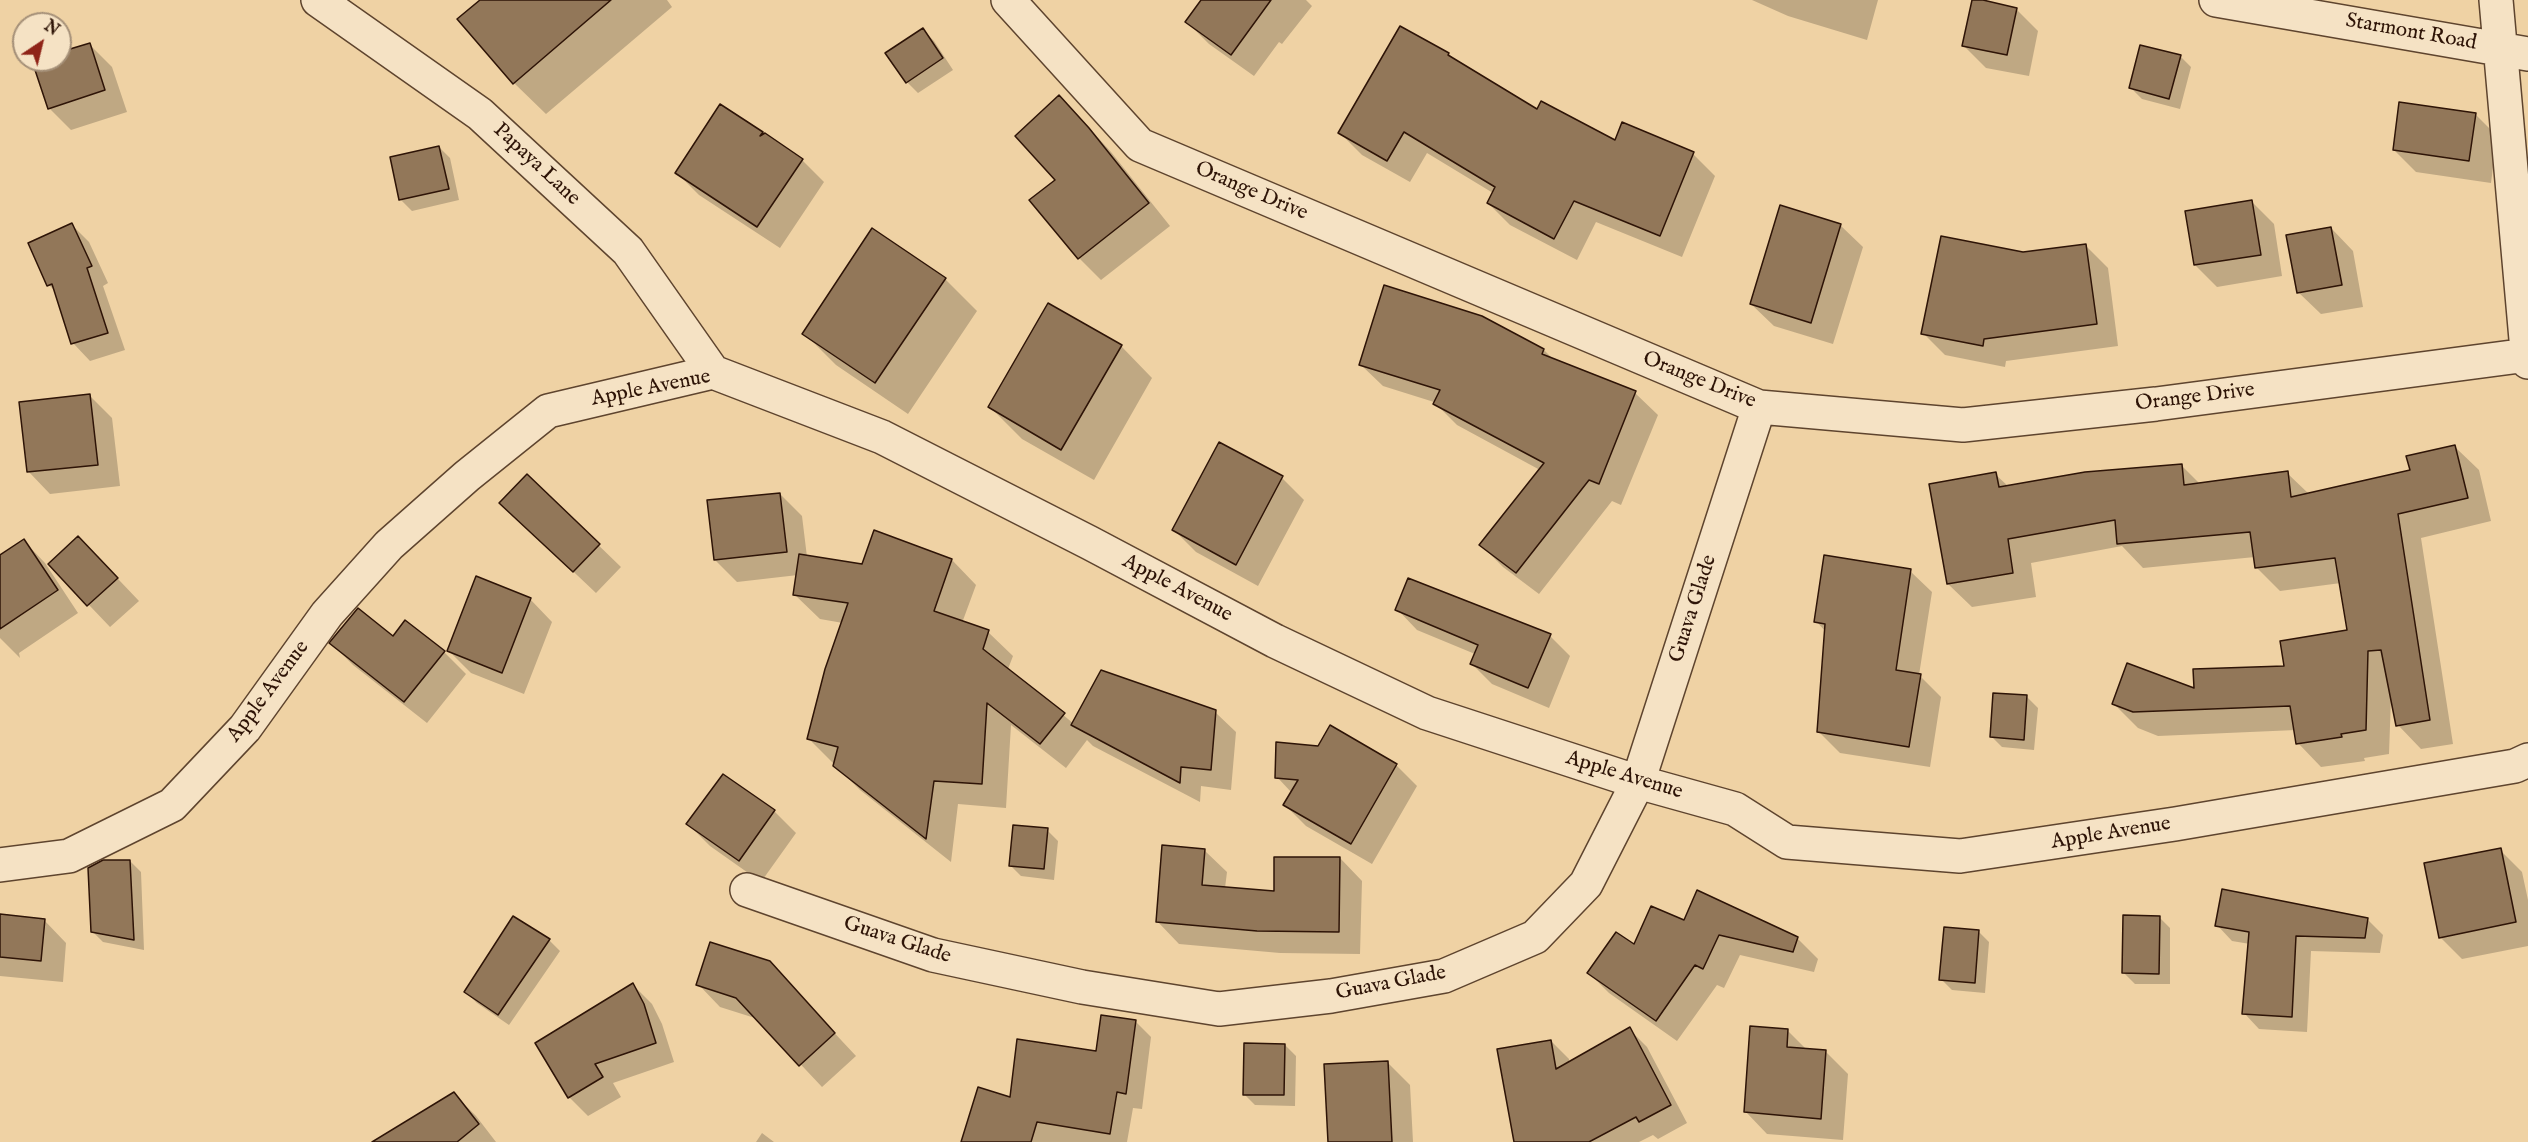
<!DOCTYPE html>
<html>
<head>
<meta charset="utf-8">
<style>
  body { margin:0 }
  #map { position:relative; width:2528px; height:1142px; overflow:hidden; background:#efd2a4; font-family:"IM FELL English",serif }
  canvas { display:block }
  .north { position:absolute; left:12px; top:12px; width:60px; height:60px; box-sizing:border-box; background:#f5e2c4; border:2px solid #a59078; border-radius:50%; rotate:35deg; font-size:16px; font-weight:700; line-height:24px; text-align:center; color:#2e1407 }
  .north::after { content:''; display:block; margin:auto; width:21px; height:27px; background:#8f2418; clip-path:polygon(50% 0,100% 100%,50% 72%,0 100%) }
</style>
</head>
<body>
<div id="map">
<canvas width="2528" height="1142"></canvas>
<div class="north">N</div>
</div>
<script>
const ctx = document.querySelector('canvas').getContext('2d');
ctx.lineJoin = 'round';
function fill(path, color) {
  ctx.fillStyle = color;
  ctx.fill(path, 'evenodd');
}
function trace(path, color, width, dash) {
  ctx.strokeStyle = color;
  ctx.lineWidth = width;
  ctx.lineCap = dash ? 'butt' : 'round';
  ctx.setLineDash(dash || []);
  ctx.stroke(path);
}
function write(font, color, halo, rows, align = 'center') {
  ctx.font = font + ' "IM FELL English",serif';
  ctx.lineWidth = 6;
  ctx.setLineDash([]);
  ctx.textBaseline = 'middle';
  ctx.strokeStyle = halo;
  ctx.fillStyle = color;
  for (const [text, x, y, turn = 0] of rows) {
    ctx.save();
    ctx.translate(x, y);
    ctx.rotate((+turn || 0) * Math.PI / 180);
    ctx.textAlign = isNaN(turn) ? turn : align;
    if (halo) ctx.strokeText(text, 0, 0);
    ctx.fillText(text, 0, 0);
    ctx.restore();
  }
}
fill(new Path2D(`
  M 482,0 L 667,0 L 672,7 L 546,114 L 514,83 Z
  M 1202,0 L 1306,0 L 1312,6 L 1282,44 L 1279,42 L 1254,76 L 1209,44 L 1187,22 Z
  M 1752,0 L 1878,0 L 1867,40 L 1788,16 Z
  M 1973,0 L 2016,9 L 2038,31 L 2029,76 L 1986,68 L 1964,46 Z
  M 1400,28 L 1449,54 L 1456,61 L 1537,111 L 1616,142 L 1693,154 L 1715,176 L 1682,257 L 1596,222 L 1577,260 L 1510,225 L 1488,203 L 1493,193 L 1427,153 L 1410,182 L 1362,155 L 1340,133 Z
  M 923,30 L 934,41 L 953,70 L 918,93 L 907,82 Z
  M 90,45 L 112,67 L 127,112 L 71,130 L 49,108 L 34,62 L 60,60 L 60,54 Z
  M 2180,56 L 2191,67 L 2180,109 L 2142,99 L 2131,88 Z
  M 2475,114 L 2497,136 L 2491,183 L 2416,172 L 2394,150 Z
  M 1081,119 L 1111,152 L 1170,226 L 1101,280 L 1079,258 L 1057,180 Z
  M 762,133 L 802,160 L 824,182 L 780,248 L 699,195 L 677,173 Z
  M 439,147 L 450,158 L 459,200 L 412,211 L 401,200 Z
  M 2251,201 L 2274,224 L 2282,276 L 2217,287 L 2195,265 Z
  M 72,225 L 89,242 L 108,283 L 103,286 L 125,350 L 90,361 L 73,343 L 57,293 L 49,285 Z
  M 1840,225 L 1863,247 L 1833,344 L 1774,326 L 1751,304 Z
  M 2331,228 L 2353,251 L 2363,307 L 2321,314 L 2298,292 Z
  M 873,230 L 945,279 L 977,311 L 908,414 L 836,365 L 804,333 Z
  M 2086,246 L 2108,268 L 2118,346 L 2006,361 L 2005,367 L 1945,355 L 1923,333 L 2023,254 Z
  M 1482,318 L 1544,350 L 1553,359 L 1635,393 L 1658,415 L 1621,505 L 1612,501 L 1539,594 L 1503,567 L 1481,545 L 1540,470 L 1457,425 L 1434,402 L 1383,386 L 1360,364 Z
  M 1121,346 L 1152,378 L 1094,480 L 1022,439 L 990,407 Z
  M 89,395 L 112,418 L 120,486 L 50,494 L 28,471 Z
  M 2455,447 L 2479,470 L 2491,521 L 2421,538 L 2453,744 L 2421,749 L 2398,725 L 2391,698 L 2389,754 L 2364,758 L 2365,761 L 2321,767 L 2298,743 L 2296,730 L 2158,736 L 2138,728 L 2114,704 L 2195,690 L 2286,667 L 2349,632 L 2341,583 L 2280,591 L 2256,567 L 2255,557 L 2143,568 L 2122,546 L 2031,563 L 2036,597 L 1972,607 L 1948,584 L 1995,474 L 2009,487 L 2181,465 L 2200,484 L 2287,473 L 2309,494 L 2412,472 Z
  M 527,476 L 621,567 L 596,593 L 523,524 Z
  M 1282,478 L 1304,500 L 1258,586 L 1196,552 L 1174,530 Z
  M 780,494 L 802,516 L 807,557 L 863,565 L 875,532 L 952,560 L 976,585 L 962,623 L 988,632 L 1013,656 L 1008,669 L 1074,724 L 1215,712 L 1236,732 L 1231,790 L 1201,786 L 1200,802 L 1093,746 L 1087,740 L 1066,768 L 1011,725 L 1006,808 L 958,804 L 951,862 L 860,790 L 809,739 L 843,623 L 820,619 L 795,595 L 798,575 L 737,582 L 715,560 Z
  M 24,541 L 45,563 L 78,613 L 19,653 L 20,658 L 0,638 L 0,557 Z
  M 100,560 L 139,601 L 110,627 L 50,564 Z
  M 1910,571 L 1932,592 L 1919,675 L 1941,697 L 1930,767 L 1840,753 L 1819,732 L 1826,632 L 1816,621 Z
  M 530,599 L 552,622 L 524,694 L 471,673 L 449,651 Z
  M 1397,609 L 1550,636 L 1570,656 L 1549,708 L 1492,684 L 1472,664 L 1475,654 L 1417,630 Z
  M 331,643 L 444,652 L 466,674 L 427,723 L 353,665 Z
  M 2027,697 L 2038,708 L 2034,750 L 2002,747 L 1991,736 Z
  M 1396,765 L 1417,786 L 1372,864 L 1306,826 L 1285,805 L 1292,793 L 1277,777 Z
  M 774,811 L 796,833 L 761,882 L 710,846 L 688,824 Z
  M 1047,830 L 1058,841 L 1054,880 L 1021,876 L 1010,865 Z
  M 1204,850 L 1227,872 L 1225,888 L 1276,892 L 1340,858 L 1362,881 L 1360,954 L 1280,953 L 1179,944 L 1157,921 Z
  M 2500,850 L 2522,872 L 2528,900 L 2528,946 L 2462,959 L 2440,937 Z
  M 130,861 L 141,872 L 144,950 L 103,942 L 92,931 Z
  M 0,916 L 44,920 L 66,943 L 63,982 L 0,976 Z
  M 2159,917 L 2170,928 L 2170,984 L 2135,984 L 2124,973 Z
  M 2367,919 L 2383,935 L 2380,953 L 2311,951 L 2307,1032 L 2259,1029 L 2244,1013 L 2250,944 L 2232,941 L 2217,925 Z
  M 1685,922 L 1797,938 L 1818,959 L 1814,972 L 1740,955 L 1724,988 L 1717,985 L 1677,1041 L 1609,993 L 1589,973 L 1634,946 Z
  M 1978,931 L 1989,942 L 1985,993 L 1952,990 L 1941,979 Z
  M 549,940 L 560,951 L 509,1025 L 477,1003 L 466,992 Z
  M 769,963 L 856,1056 L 822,1087 L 758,1019 L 720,1007 L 698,984 Z
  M 633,985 L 652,1004 L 662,1024 L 674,1062 L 613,1083 L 621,1097 L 588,1116 L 569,1097 L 537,1044 Z
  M 1135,1021 L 1151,1037 L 1142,1109 L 1133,1108 L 1127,1142 L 962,1142 L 1011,1099 L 1097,1052 Z
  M 1629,1029 L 1647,1047 L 1687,1123 L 1658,1139 L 1653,1135 L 1639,1142 L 1515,1142 L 1551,1041 L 1569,1059 L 1569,1063 Z
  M 1787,1030 L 1807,1050 L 1826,1052 L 1848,1074 L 1843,1140 L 1767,1134 L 1745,1111 Z
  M 1285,1045 L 1296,1056 L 1295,1106 L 1255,1105 L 1244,1094 Z
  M 1388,1063 L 1410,1085 L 1413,1142 L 1330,1142 Z
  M 454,1094 L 476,1116 L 496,1142 L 417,1142 Z
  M 762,1133 L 774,1142 L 756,1142 Z`), '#0003');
const building = new Path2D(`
  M 480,0 L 611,0 L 513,84 L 457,19 Z
  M 1201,0 L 1271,0 L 1231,55 L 1185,22 Z
  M 1972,0 L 1983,0 L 2017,8 L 2007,55 L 1962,46 Z
  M 1400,26 L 1449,53 L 1448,55 L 1537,109 L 1541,101 L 1615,140 L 1622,122 L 1694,152 L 1660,236 L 1574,201 L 1554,239 L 1487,203 L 1495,187 L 1404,132 L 1387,161 L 1338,133 Z
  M 923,28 L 943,58 L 906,83 L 885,53 Z
  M 90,43 L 105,90 L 48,109 L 32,61 L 60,60 L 60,52 Z
  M 2140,45 L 2181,55 L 2169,99 L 2129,88 Z
  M 1059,95 L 1089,128 L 1149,203 L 1078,259 L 1029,200 L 1055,180 L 1015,136 Z
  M 2399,102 L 2476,113 L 2469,161 L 2393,150 Z
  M 720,104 L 763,132 L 760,136 L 765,133 L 803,159 L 757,227 L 675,173 Z
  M 439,146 L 449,189 L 399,200 L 390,157 Z
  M 2252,200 L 2261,255 L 2194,265 L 2185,211 Z
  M 1780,205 L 1841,224 L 1811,323 L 1750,304 Z
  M 72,223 L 92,266 L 87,268 L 108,333 L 71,344 L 52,284 L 47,286 L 28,243 Z
  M 2331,227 L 2342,285 L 2297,293 L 2286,235 Z
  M 872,228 L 946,278 L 875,383 L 802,334 Z
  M 1941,236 L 2023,252 L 2086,244 L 2097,324 L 1984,339 L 1983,346 L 1921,334 Z
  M 1384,285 L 1482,316 L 1544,349 L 1542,354 L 1636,391 L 1599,484 L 1589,480 L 1516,573 L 1479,545 L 1544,463 L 1433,404 L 1440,390 L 1359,365 Z
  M 1048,303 L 1122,345 L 1061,450 L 988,407 Z
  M 90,394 L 98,465 L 27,472 L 19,402 Z
  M 1219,442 L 1283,476 L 1236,565 L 1172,530 Z
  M 2455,445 L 2468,498 L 2398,514 L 2430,720 L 2396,726 L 2381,650 L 2368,651 L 2366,730 L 2341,734 L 2342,737 L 2296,744 L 2290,706 L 2133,712 L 2112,704 L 2127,663 L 2194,688 L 2193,669 L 2284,666 L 2280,641 L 2347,630 L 2335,558 L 2255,568 L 2250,532 L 2117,544 L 2115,520 L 2008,539 L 2013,573 L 1947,584 L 1929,484 L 1996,472 L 1999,487 L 2085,472 L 2182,464 L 2184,485 L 2288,471 L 2291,497 L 2410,470 L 2406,456 Z
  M 527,474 L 600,544 L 573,572 L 499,503 Z
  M 780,493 L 787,552 L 714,560 L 707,500 Z
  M 874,530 L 952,559 L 934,611 L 989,630 L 983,649 L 1065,713 L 1040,744 L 987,703 L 982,784 L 934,781 L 926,839 L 833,766 L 838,747 L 807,739 L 825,669 L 848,603 L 793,595 L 799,554 L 862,564 Z
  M 78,536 L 118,578 L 87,606 L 48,564 Z
  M 24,539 L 58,590 L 0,629 L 0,555 Z
  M 1824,555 L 1911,569 L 1896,670 L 1921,674 L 1909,747 L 1817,732 L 1825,624 L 1814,622 Z
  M 476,576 L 531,598 L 502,673 L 447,651 Z
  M 1408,578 L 1551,634 L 1528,688 L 1470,664 L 1478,645 L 1395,610 Z
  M 358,608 L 393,636 L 405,620 L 445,651 L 404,702 L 329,643 Z
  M 1101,670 L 1216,710 L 1211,770 L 1181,767 L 1180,783 L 1071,725 Z
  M 1993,693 L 2027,695 L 2024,740 L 1990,737 Z
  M 1330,725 L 1397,764 L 1351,844 L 1283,805 L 1298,780 L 1275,778 L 1276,742 L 1318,746 Z
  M 723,774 L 775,810 L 739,861 L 686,824 Z
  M 1013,825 L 1048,828 L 1044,869 L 1009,866 Z
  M 1162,845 L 1205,849 L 1202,885 L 1274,891 L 1274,857 L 1340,857 L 1339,932 L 1257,931 L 1156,922 Z
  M 2501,848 L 2516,922 L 2439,938 L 2424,863 Z
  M 103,860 L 130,860 L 134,940 L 91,932 L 88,868 Z
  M 2222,889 L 2368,918 L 2365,938 L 2296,936 L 2292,1017 L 2242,1014 L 2249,932 L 2215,926 Z
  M 1697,890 L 1798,937 L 1793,952 L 1719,935 L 1703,969 L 1695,965 L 1656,1021 L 1587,973 L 1616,932 L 1634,944 L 1651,906 L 1684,920 Z
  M 0,914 L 45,919 L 41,961 L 0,957 Z
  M 2123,915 L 2160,916 L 2159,974 L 2122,973 Z
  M 513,916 L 550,939 L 498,1015 L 464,992 Z
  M 1944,927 L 1979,930 L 1975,983 L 1939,980 Z
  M 710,942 L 770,961 L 835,1033 L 799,1066 L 736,998 L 696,985 Z
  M 633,983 L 644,1004 L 656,1043 L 595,1064 L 603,1077 L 568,1098 L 535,1043 Z
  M 1101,1015 L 1136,1020 L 1126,1094 L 1117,1092 L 1110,1134 L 1037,1122 L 1031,1142 L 961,1142 L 978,1087 L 1010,1097 L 1017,1039 L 1096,1051 Z
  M 1750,1026 L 1788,1029 L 1787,1047 L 1826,1050 L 1821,1119 L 1744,1112 Z
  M 1630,1027 L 1671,1105 L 1639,1122 L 1636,1117 L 1589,1142 L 1514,1142 L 1497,1049 L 1551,1040 L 1556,1069 Z
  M 1244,1043 L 1285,1044 L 1284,1095 L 1243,1095 Z
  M 1388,1061 L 1392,1142 L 1328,1142 L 1324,1064 Z
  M 454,1092 L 479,1124 L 457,1142 L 372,1142 Z`);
fill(building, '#927759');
trace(building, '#2e1407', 1.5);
const minor = new Path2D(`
  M 318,0 L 480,114 L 628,251 L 713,372
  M 1008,0 L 1140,145 L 1759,407 L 1963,425 L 2156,404 L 2527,355
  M 2216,0 L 2528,54
  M 2496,0 L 2528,362
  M 0,865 L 69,856 L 172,805 L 245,728 L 327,614 L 389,545 L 467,476 L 548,411 L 713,372 L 882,437 L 1090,543 L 1275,641 L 1427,713 L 1638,782 L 1735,809 L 1787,842 L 1960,856 L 2175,824 L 2515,766 L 2528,760
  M 747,890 L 933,955 L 1082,987 L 1219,1009 L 1331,996 L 1444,976 L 1535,937 L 1586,884 L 1638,782 L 1759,407`);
trace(minor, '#5e442e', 36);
trace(minor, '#f5e2c4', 33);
write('21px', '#2e1407', '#f5e2c4', [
  ["Starmont Road",2411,33,10],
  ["Papaya Lane",536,165,43],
  ["Orange Drive",1251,192,23],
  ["Orange Drive",1699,381,22],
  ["Apple Avenue",651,389,-11],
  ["Orange Drive",2195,398,-7],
  ["Apple Avenue",1177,589,28],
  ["Guava Glade",1694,609,-72],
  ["Apple Avenue",269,692,-53],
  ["Apple Avenue",1624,776,17],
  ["Apple Avenue",2111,834,-9],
  ["Guava Glade",897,941,18],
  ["Guava Glade",1391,984,-11]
]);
</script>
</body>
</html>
